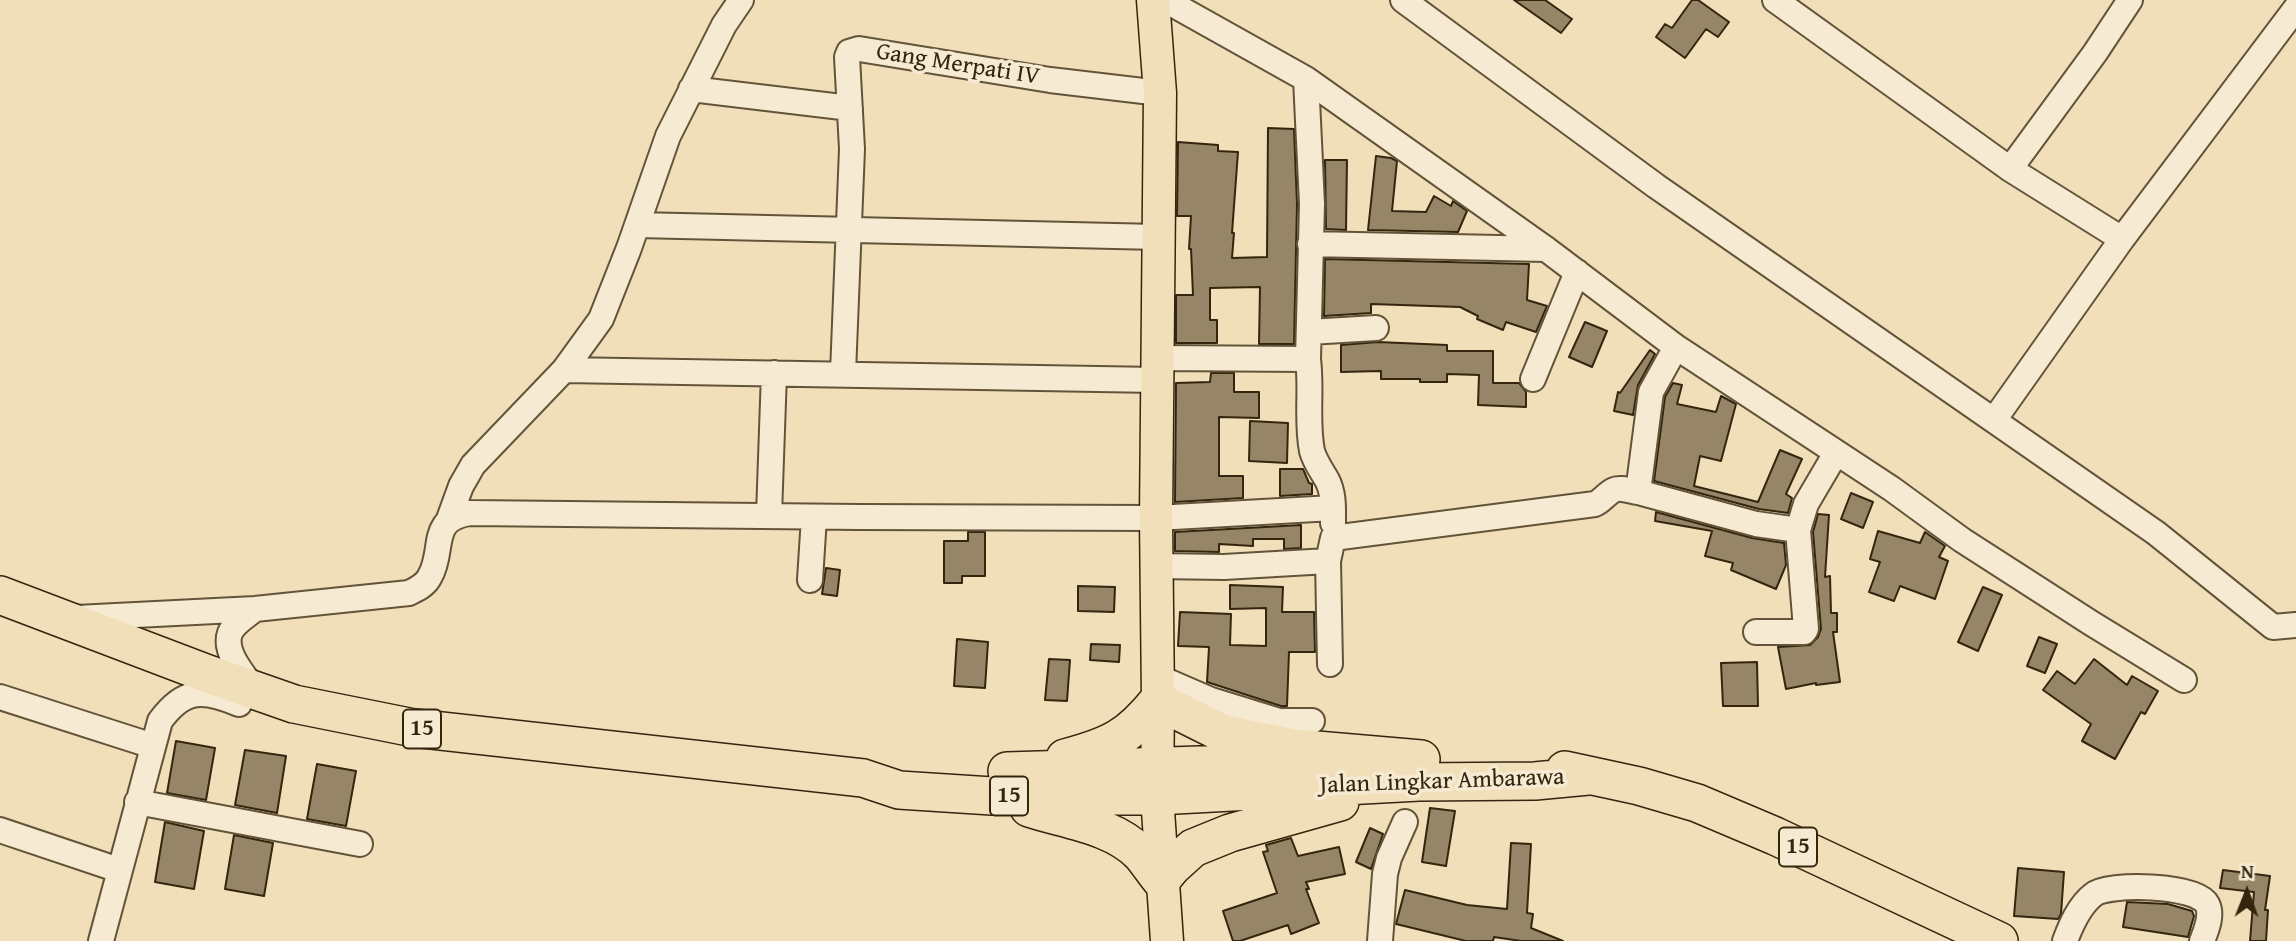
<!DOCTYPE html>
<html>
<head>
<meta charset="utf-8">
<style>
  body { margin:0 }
  #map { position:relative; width:2296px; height:941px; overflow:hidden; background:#f1dfba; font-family:"Gentium Book Plus",serif }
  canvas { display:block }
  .north { position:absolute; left:2212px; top:857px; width:70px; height:70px; -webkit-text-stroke:5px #f6ead2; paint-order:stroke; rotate:1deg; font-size:19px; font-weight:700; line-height:28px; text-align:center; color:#34250e }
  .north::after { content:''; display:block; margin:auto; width:24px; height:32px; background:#34250e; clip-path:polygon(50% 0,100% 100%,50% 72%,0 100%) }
</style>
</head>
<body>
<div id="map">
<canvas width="2296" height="941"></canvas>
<div class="north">N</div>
</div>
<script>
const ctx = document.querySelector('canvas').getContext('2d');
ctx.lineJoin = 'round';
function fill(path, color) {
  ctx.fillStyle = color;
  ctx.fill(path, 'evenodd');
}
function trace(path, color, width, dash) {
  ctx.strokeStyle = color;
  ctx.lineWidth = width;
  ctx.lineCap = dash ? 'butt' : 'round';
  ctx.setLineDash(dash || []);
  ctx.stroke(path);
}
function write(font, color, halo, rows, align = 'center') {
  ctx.font = font + ' "Gentium Book Plus",serif';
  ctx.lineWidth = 7;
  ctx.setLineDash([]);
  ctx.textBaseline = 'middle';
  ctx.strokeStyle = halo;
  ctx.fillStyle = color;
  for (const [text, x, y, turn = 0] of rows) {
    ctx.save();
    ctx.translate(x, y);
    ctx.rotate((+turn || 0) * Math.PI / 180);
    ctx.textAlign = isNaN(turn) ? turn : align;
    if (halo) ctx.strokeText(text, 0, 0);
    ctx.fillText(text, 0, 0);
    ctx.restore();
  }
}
const building = new Path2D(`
  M 1514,0 L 1545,0 L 1572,19 L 1561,33 Z
  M 1692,0 L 1698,0 L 1729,22 L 1718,37 L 1706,29 L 1685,58 L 1656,37 L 1665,24 L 1672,28 Z
  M 1268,128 L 1294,129 L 1297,204 L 1294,344 L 1259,344 L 1260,287 L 1210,288 L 1210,320 L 1217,320 L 1217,343 L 1176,343 L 1176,295 L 1193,295 L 1191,249 L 1189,249 L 1191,216 L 1177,216 L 1178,142 L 1218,145 L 1218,151 L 1238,152 L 1232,233 L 1234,233 L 1232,258 L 1267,257 Z
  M 1376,156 L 1391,158 L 1397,161 L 1392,211 L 1426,212 L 1434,196 L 1451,206 L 1453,201 L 1467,211 L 1458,232 L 1368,230 Z
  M 1325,160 L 1347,160 L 1346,230 L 1326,229 Z
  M 1325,259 L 1529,264 L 1527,300 L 1547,306 L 1536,332 L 1506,322 L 1503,330 L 1477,319 L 1478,316 L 1460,307 L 1371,304 L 1371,313 L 1324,316 Z
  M 1585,322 L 1607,331 L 1592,367 L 1569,357 Z
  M 1378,342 L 1447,345 L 1447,351 L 1493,351 L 1493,383 L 1519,383 L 1526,392 L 1526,407 L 1478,405 L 1479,375 L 1447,374 L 1447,382 L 1420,382 L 1420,379 L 1381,379 L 1381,371 L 1341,372 L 1341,345 Z
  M 1650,350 L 1655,354 L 1638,385 L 1633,415 L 1614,411 L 1618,392 L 1620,393 Z
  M 1211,373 L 1234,373 L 1234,392 L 1259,392 L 1259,418 L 1219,417 L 1219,476 L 1243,476 L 1243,498 L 1175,502 L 1176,383 L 1210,382 Z
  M 1673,383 L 1682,385 L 1677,404 L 1716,412 L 1721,396 L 1736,404 L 1721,461 L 1700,456 L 1694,486 L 1758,502 L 1780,450 L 1802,459 L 1786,494 L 1792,498 L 1788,513 L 1759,509 L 1654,481 L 1665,397 Z
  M 1250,421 L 1288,423 L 1287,463 L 1249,461 Z
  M 1280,469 L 1303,469 L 1309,483 L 1312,484 L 1312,494 L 1280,496 Z
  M 1851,493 L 1873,502 L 1863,528 L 1841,519 Z
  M 1656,512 L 1752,538 L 1784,543 L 1786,565 L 1776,589 L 1731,570 L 1733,563 L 1705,556 L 1712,531 L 1655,521 Z
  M 1818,514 L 1829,515 L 1825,577 L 1830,576 L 1831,613 L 1837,613 L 1837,632 L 1833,632 L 1840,682 L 1816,685 L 1816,683 L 1786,689 L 1778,647 L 1810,645 L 1818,637 L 1821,629 L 1813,532 Z
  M 1301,525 L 1301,548 L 1284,549 L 1284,539 L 1253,539 L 1253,546 L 1219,544 L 1219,552 L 1175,551 L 1175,532 Z
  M 1878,531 L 1920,543 L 1925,532 L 1945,546 L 1939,557 L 1948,561 L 1935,599 L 1900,586 L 1894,601 L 1869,592 L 1880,562 L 1870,559 Z
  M 968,532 L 985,532 L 985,576 L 962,576 L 962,583 L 944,583 L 944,541 L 968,541 Z
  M 826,568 L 840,570 L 837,596 L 822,594 Z
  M 1230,585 L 1283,587 L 1282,612 L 1314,612 L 1315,652 L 1289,652 L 1287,706 L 1281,706 L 1207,682 L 1209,647 L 1178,646 L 1180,612 L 1231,614 L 1230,645 L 1266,646 L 1266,608 L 1230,609 Z
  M 1078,586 L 1115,587 L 1114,612 L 1078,611 Z
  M 1983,587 L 2002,595 L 1978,651 L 1958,642 Z
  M 2039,637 L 2057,644 L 2045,673 L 2027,666 Z
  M 957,639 L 988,642 L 985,688 L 954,686 Z
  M 1091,644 L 1120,645 L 1119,662 L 1090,660 Z
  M 1049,659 L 1070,660 L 1067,701 L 1045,700 Z
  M 2094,659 L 2127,685 L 2132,676 L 2158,691 L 2145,714 L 2141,712 L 2115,759 L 2082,741 L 2091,724 L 2043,690 L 2057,671 L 2075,684 Z
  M 1757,662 L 1758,706 L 1723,706 L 1721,663 Z
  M 176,741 L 215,748 L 206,800 L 167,793 Z
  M 245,750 L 286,756 L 277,813 L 235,805 Z
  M 317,764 L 356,771 L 346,826 L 307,819 Z
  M 1430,808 L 1455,811 L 1446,866 L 1422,862 Z
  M 165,822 L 204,831 L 194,889 L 155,882 Z
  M 1370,828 L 1383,834 L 1371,869 L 1356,862 Z
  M 234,835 L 273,843 L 264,896 L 225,889 Z
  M 1291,838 L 1298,856 L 1339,847 L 1345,874 L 1306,882 L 1309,889 L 1306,889 L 1319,923 L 1291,934 L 1288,925 L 1240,941 L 1233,941 L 1223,911 L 1277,893 L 1263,852 L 1268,851 L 1266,845 Z
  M 1511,843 L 1531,844 L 1527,913 L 1533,914 L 1531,928 L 1563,941 L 1521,941 L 1494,937 L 1493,941 L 1466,941 L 1396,924 L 1405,890 L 1467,905 L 1507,909 Z
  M 2018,868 L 2064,872 L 2061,914 L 2058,919 L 2014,916 Z
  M 2223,870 L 2270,876 L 2265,910 L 2268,910 L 2266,941 L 2250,941 L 2254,892 L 2220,888 Z
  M 2127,902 L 2168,904 L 2192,911 L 2194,916 L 2188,937 L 2123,927 Z`);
fill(building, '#968667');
trace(building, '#34250e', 2);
const minor = new Path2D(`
  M 1165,0 L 1306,79 L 1546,249 L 1676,347 L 1892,489 L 1962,540 L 2091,623 L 2184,680
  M 1403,0 L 1656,186 L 2156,533 L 2273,627 L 2296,625
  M 1775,0 L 2010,169 L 2122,239 L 2296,8
  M 691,89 L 850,108
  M 2010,169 L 2095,53 L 2130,0
  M 637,225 L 1158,237
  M 1310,244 L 1546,249
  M 1309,332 L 1376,328
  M 1157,358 L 1308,359 L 1312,204 L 1306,79
  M 1308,359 C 1312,390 1306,421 1312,451 C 1315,462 1322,471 1327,480 C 1334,493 1333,509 1333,523
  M 564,370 L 601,319 L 629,248 L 668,136 L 724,25 L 741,0
  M 843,373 L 852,149 L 847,57 L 849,52 L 859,49 L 1050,80 L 1160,93
  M 1533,379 L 1577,272
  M 1994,420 L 2122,239
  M 1638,492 L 1651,392 L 1676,347
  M 769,515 L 774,373
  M 449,519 L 461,486 L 473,465 L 564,370 L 1157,380
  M 1156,566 L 1224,567 L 1328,561
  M 810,580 L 814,517
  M 76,618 L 255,609 L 409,593 C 417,589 426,585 430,576 C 445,550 428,519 470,513 L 859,517 L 1156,518 L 1333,508
  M 1756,632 L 1804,632 L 1806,629 L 1798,530
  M 1330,664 L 1328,561 L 1333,538 L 1595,504 C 1602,501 1607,493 1614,490 C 1620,487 1631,491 1638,492 L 1756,524 L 1798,530 L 1806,504 L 1836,453
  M 1158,677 L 1211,700 L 1279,721 L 1312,721
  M 254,689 C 244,675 223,652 230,633 C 234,623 247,616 255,609
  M 0,697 L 153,746
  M 137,802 L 360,844
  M 0,830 L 119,870
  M 101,941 L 160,721 C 184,688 203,689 239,704
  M 1380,941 L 1385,874 L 1389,858 L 1405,822
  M 2065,941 C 2071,925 2079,906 2093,895 C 2108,882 2197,885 2207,904 C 2213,915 2206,931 2202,941`);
const major = new Path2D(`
  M 1153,0 L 1160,93 L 1156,518 L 1158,701 L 1157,796 L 1167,941`);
const highway = new Path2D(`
  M 0,595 L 208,674 L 294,704 L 414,728 L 863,778 L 899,790 L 992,796 L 1157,796 L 1419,782 L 1535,781 L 1588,776
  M 1065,758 C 1111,746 1129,737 1158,701 L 1224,734 L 1293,748 L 1421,759
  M 1565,770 L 1639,786 L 1697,803 L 1775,836 L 1999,941
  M 1007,771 L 1361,760
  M 1029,808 C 1065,820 1113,825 1141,854 C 1148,862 1154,872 1161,880 L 1172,867 L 1193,848 L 1230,833 L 1340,802`);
trace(minor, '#635439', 28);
trace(major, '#34250e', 35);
trace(highway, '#34250e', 40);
trace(minor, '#f6ead2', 24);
trace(major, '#f1dfba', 32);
trace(highway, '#f1dfba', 37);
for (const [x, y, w] of [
  [422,729,38],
  [1009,796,38],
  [1798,847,38]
]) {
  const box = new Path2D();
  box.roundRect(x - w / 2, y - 19.5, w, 39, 5);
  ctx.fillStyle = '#f6ead2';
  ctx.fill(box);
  trace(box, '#34250e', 2);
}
write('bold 23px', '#34250e', null, [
  ["15",422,729],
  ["15",1009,796],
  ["15",1798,847]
]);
write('24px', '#34250e', '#f6ead2', [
  ["Gang Merpati IV",958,65,9],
  ["Jalan Lingkar Ambarawa",1442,782,-2]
]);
</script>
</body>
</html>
